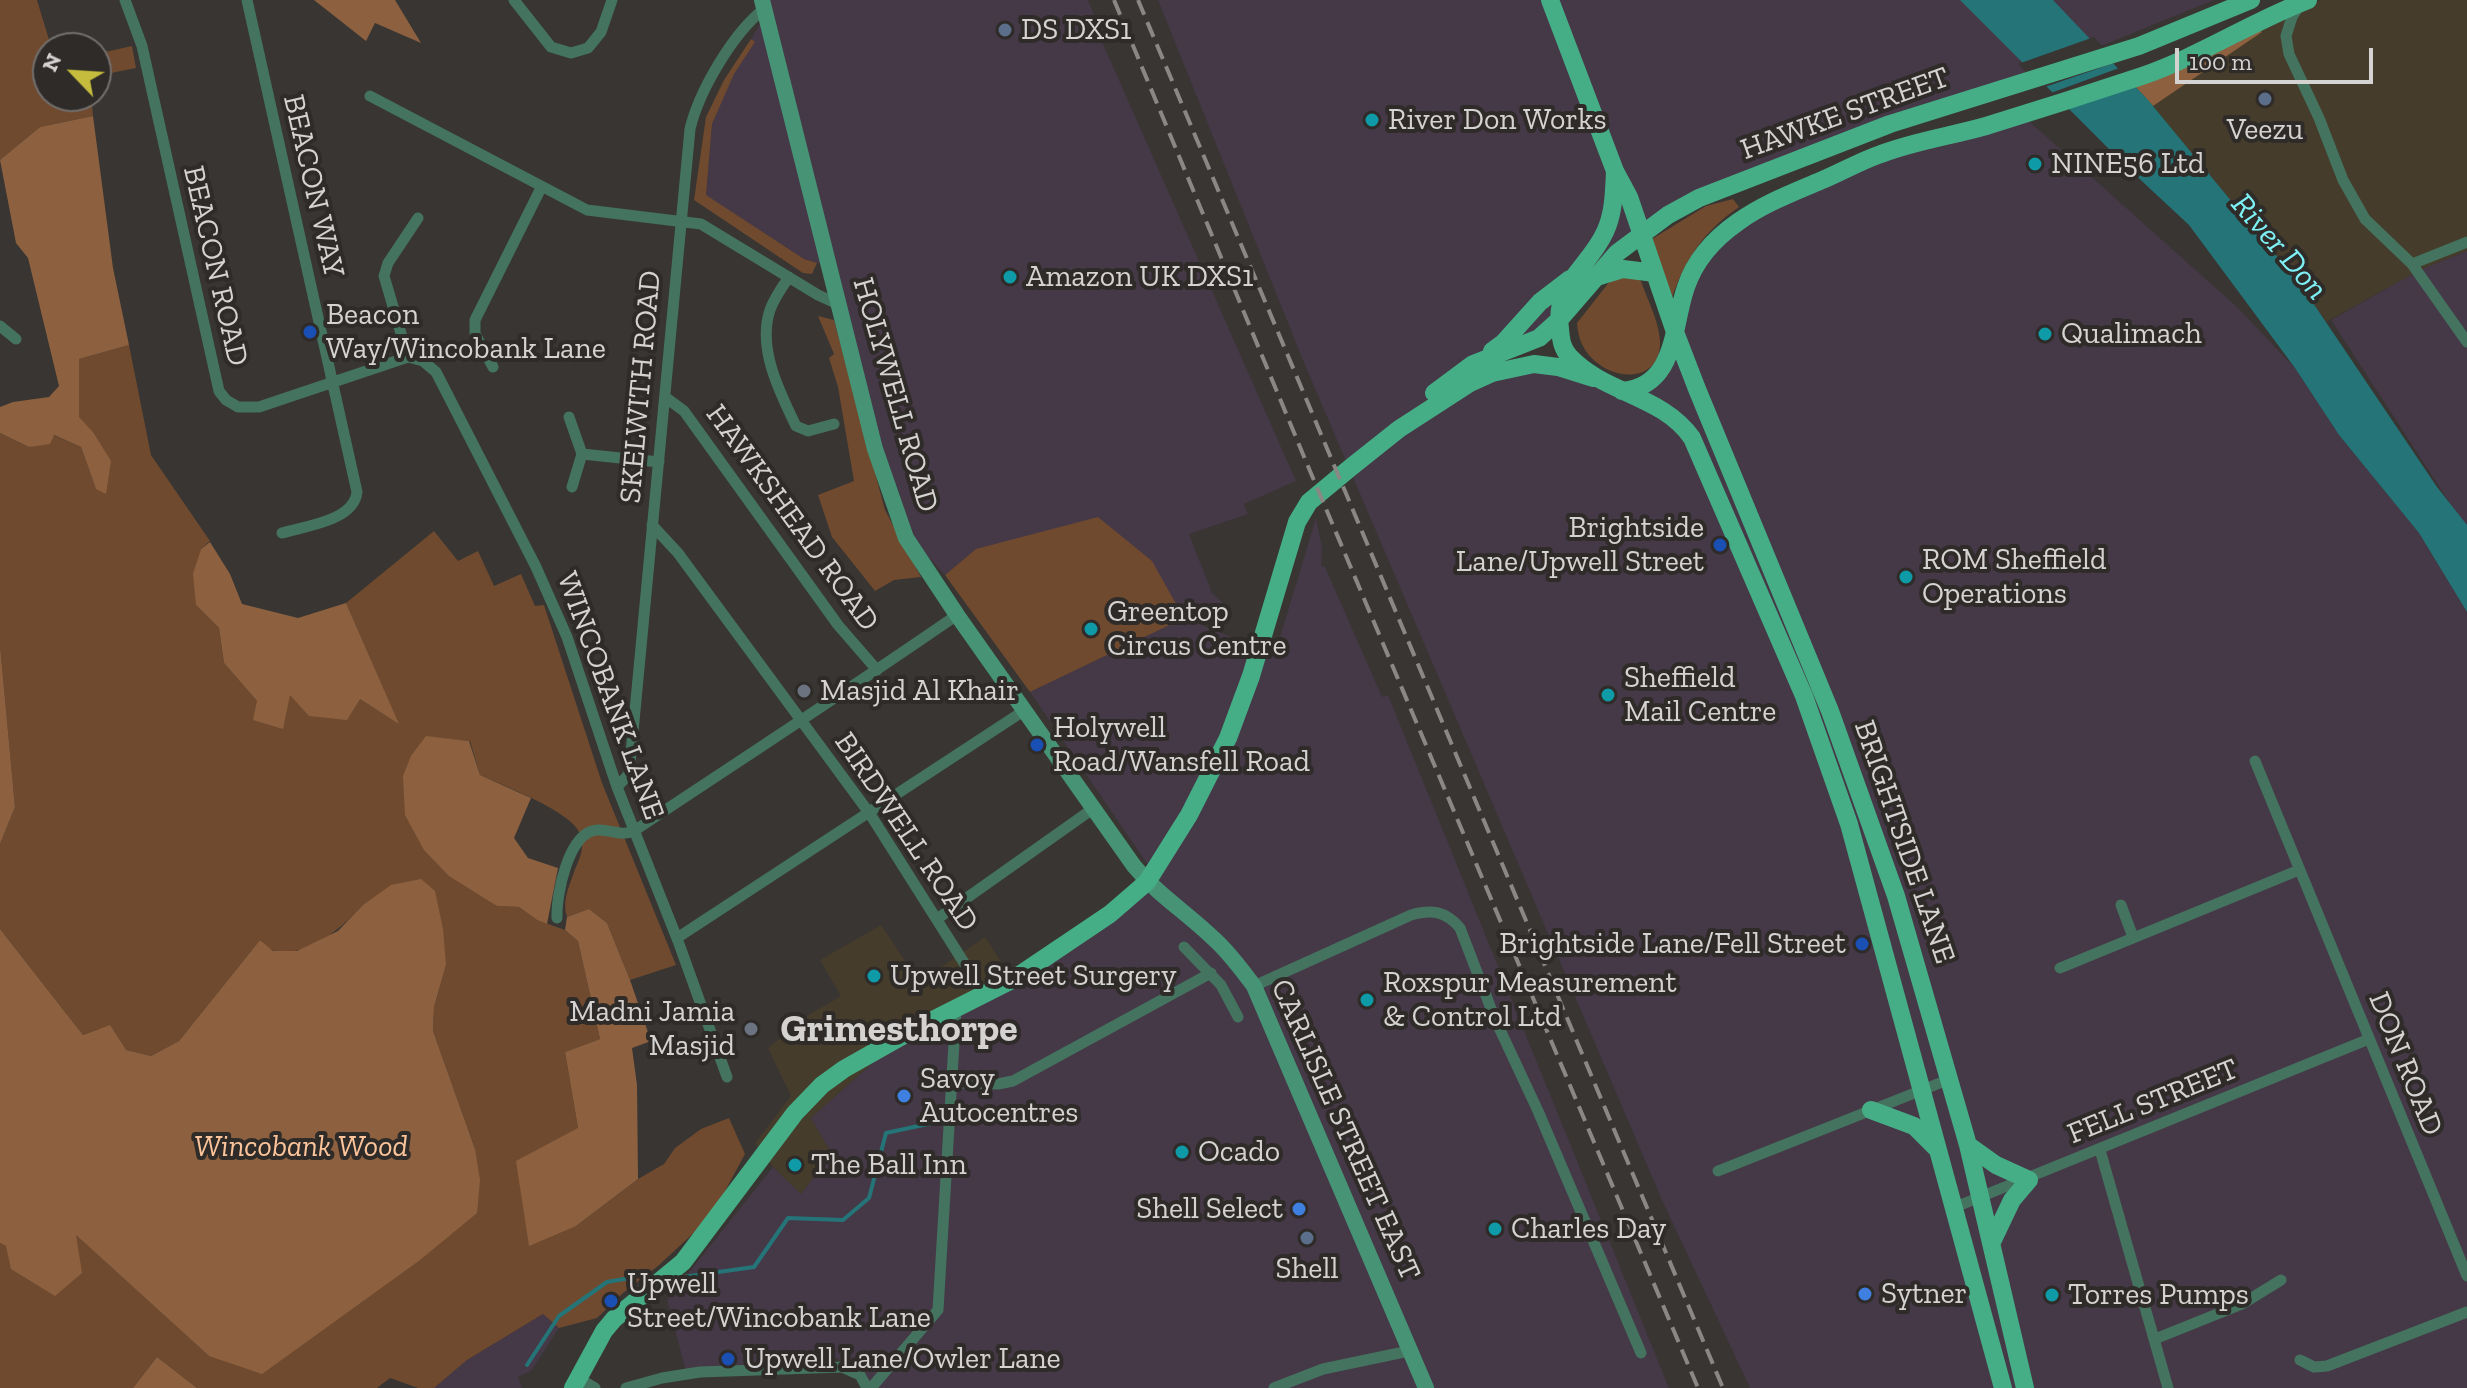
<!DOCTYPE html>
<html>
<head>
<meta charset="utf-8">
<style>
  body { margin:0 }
  #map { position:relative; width:2467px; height:1388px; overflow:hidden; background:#383532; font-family:"Zilla Slab",serif }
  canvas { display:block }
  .north { position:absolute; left:32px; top:32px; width:80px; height:80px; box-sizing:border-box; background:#2e2b28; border:2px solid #716e6c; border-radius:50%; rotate:295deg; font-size:22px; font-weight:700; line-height:32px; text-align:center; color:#d5d3d2 }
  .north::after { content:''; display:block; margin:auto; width:28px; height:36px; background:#c5bc3d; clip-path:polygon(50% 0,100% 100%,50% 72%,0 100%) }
  .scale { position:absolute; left:2175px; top:48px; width:198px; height:36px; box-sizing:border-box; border:4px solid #d5d3d2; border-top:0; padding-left:10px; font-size:24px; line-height:28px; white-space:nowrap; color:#d5d3d2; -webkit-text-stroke:6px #2e2b28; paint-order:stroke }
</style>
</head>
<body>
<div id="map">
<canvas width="2467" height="1388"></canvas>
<div class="north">N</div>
<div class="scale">100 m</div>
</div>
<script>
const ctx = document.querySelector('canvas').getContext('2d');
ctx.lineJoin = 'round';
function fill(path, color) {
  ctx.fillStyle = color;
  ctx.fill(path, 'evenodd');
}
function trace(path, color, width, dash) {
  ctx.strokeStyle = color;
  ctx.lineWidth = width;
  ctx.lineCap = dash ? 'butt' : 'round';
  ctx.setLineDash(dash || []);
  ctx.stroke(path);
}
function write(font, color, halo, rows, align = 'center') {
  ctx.font = font + ' "Zilla Slab",serif';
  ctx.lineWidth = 8;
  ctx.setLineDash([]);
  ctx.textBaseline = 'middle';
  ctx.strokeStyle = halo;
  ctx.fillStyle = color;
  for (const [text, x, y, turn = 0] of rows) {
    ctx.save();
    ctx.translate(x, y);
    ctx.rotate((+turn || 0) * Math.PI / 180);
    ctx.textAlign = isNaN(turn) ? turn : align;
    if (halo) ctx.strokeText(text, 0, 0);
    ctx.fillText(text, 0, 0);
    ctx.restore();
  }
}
fill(new Path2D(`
  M 2321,0 L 2467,0 L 2467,251 L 2420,270 L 2326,322 L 2303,288 L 2148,100 L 2152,78 Z
  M 881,925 L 919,982 L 985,937 L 1012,978 L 876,1060 L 811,1118 L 832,1154 L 801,1194 L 773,1167 L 755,1143 L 791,1096 L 768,1048 L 810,1014 L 841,996 L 820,960 Z`), '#453c2b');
fill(new Path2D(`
  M 756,0 L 1088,0 L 1098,24 L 1096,28 L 1296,481 L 1244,504 L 1248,514 L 1189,534 L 1212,593 L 1223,603 L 1203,626 L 1275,654 L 1316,518 L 1322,548 L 1321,566 L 1325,567 L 1382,697 L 1388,695 L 1669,1388 L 867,1388 L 837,1358 L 686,1371 L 667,1300 L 773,1167 L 801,1194 L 832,1154 L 811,1118 L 876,1060 L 1137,902 L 1152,871 L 1030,692 L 1183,618 L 976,549 L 945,575 L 913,540 L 879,448 L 838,269 L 804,259 L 706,196 L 712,124 L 733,74 L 755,42 L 751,39 L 761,22 Z
  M 1158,0 L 2214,0 L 1993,90 L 1668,215 L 1559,320 L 1435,392 L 1423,403 L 1527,365 L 1593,378 L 1645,384 L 1706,251 L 1790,194 L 2021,114 L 2237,307 L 2295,368 L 2339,435 L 2419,533 L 2467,612 L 2467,1388 L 1750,1388 L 1662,1200 L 1305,365 Z
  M 2467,251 L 2467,528 L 2466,528 L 2331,320 L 2420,270 Z
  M 543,1314 L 559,1328 L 531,1371 L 518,1377 L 522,1388 L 434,1388 L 467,1360 Z`), '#453847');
fill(new Path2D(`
  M 0,0 L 37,0 L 50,43 L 64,48 L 48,48 L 48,96 L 91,96 L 93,116 L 40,127 L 0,160 Z
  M 751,39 L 755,42 L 734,74 L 712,124 L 706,195 L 804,259 L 817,263 L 812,274 L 803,273 L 694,200 L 706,117 L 724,80 Z
  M 132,46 L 136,68 L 96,76 L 96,54 Z
  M 1733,199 L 1739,207 C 1705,230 1685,259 1672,298 L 1652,239 L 1706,206 Z
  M 1635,275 L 1641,281 C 1647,299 1659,321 1660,341 C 1662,395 1579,380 1577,323 L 1614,276 Z
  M 818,316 L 834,320 L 885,510 L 921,577 L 894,580 L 875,591 L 832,537 L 818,495 L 854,481 L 838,387 L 829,358 L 834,354 Z
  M 129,345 L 151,455 L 210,541 L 201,549 L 196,605 L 219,628 L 224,663 L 257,701 L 289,694 L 360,699 L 398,723 L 346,603 L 434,531 L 458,561 L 478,551 L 494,586 L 521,574 L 535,606 L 544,605 L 602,783 L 676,965 L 630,980 L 607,923 L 589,909 L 567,917 C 562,903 568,889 573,875 C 578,861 586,849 580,834 C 573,812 502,785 480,775 L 470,741 L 426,737 L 496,906 L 519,907 L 537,920 L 565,930 L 578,941 L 600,1039 L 565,1052 L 578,1128 L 576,1226 L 638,1179 L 664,1164 L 675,1148 L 701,1129 L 729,1118 L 745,1154 L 711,1217 L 658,1266 L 623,1293 L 597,1318 L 559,1328 L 543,1314 L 467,1360 L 434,1388 L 418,1388 L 390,1378 L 377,1388 L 197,1388 L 157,1357 L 133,1388 L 0,1388 L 0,1243 L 6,1246 L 75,1234 L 209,1356 L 475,1149 L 433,1031 L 434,1007 L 446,965 L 363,905 C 343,927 308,958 275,951 C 270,950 265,944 260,940 L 179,1041 L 151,1056 L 126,1050 L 99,1029 L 83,1035 L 0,929 L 0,844 L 15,807 L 0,645 L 0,433 L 29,447 L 53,435 L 81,447 L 96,489 L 93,432 L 79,418 L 79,359 Z
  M 1098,517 L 1152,561 L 1184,618 L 1030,692 L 945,575 L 976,549 Z`), '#6f4a2f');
fill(new Path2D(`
  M 314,0 L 395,0 L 421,43 L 375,23 L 366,41 Z
  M 2260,30 L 2262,32 L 2153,106 L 2134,85 Z
  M 93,116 L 113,268 L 129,345 L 79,359 L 79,417 L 93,432 L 111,461 L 106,494 L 96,489 L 81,447 L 54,435 L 50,444 L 29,447 L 0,433 L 0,407 L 13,402 L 49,397 L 59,386 L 28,258 L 16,243 L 0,160 L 40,127 Z
  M 210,542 L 230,574 L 242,604 L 298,618 L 346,603 L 399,724 L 360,699 L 347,720 L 309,716 L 290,695 L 283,729 L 253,720 L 257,701 L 224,663 L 219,628 L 196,605 L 193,574 L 201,549 Z
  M 0,645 L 15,807 L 0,844 Z
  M 426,736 L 469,741 L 480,775 L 531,798 L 514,838 L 528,858 L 558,868 L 547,924 L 537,920 L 519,907 L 497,906 L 449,876 L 424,850 L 405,815 L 403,776 L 411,756 Z
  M 421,879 L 435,891 L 443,929 L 446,965 L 434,1007 L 433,1031 L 475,1149 L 480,1180 L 477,1213 L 420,1260 L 262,1374 L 209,1356 L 76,1235 L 82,1273 L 55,1296 L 11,1269 L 6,1246 L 0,1243 L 0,929 L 83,1035 L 110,1025 L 126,1050 L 151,1056 L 179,1041 L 260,940 L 273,951 L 297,951 L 338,931 L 363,905 L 391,885 Z
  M 589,909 L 607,923 L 630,980 L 651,1041 L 632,1048 L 637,1085 L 638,1179 L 576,1226 L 529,1246 L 516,1161 L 578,1128 L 565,1052 L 600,1039 L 578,941 L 565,930 L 567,917 Z
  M 157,1357 L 197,1388 L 133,1388 Z`), '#8d613f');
fill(new Path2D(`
  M 1960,0 L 2053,0 L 2148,100 L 2303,288 L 2437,487 L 2467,525 L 2467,612 L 2419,533 L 2339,435 L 2295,368 L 2189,225 L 2130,170 Z`), '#247478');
fill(new Path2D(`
  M 2094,37 L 2117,62 L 2042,88 L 2018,64 Z
  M 2122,67 L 2138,84 L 2065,110 L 2048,94 Z`), '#383532');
trace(new Path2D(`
  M 683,1277 L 754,1267 L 788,1218 L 843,1220 L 869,1198 L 886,1133 L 937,1122
  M 527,1365 L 559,1316 L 607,1282 L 630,1278`), '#247478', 4);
trace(new Path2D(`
  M 125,0 L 142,46 L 219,391 L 226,400 L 238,407 L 259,407 L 408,357 L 423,361 L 436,372 L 536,567 L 567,637 L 617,787 L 678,941 L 727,1077
  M 247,0 L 357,492 C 354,521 305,526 282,533
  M 514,0 L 551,47 L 571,53 L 588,48 L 601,32 L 612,0
  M 2299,6 L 2292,17 L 2286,36 L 2289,54 L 2319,118 L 2343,180 L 2365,219 L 2412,264 L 2467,342
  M 370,96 L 587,210 L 701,224 L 818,295 L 840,305
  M 2412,264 L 2467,242
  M 789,277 C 782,287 774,298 770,310 C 757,348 780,393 796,426 L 808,431 L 834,424
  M 0,326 L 16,339
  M 408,357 L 384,276 L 388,263 L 418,218
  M 493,367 L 475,334 L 475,320 L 541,188
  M 665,397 L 684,411 L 838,625 L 877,670
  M 569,417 L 582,454 L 572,487
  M 582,454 L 659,462
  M 652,525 L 678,553 L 870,814 L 973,977
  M 2255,761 L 2467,1276
  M 617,787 L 629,774 L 690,129 C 699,91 733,33 764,9
  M 2121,905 L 2133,937
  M 557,918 C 556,896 568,832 597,830 C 611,829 620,837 634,831 C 742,759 850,689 957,615
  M 937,919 L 1094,808
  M 677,938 L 1025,710
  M 1184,947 L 1221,985 L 1238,1017
  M 2060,968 L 2299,870
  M 1254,986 L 1411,915 C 1431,909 1446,911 1460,928 L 1495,1019 L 1538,1111 L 1641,1353
  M 952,1083 L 998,1084 L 1013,1081 L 1211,973
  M 2100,1150 L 2168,1388
  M 1718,1171 L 1950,1079
  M 1953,1208 L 2369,1039
  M 2155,1339 L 2242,1304 L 2281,1280
  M 2300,1360 L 2314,1367 L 2327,1366 L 2467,1312
  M 578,1378 L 595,1388
  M 626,1388 L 662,1378 L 700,1372 L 842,1367 L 860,1375 L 867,1388
  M 871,1388 L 938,1310 L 956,1010
  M 1274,1388 L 1323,1369 L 1409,1351`), '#44735f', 11);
trace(new Path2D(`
  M 762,0 L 875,449 L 906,538 L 957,615 L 1134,866 C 1158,895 1186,912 1213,938 C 1229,952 1241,969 1254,986 L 1426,1388`), '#469475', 16);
trace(new Path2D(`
  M 1550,0 L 1615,171 L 1629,197 L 1675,332 L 1697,389 L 1830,711 L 1896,896 L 1968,1145 L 2025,1388
  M 1615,171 C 1614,191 1614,213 1605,232 C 1588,269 1554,282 1560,329 C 1561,340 1562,349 1570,357 C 1605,394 1662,395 1692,438 L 1804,696 L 1849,824 L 2003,1388
  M 1597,277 L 1623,269 L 1655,273
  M 1492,351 L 1503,343 L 1540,302 L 1570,279
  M 1622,391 C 1677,386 1672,326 1686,287 C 1695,260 1715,238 1738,222 C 1763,204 1792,193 1820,181 C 1840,173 1860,161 1881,154 C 1915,141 1951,136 1986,126 C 2038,110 2091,93 2142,76 C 2200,56 2251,22 2308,0
  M 1434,393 L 1473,364 L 1539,338 L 1559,320 L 1617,253 L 1668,215 L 1699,198 L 1890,124 L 2139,46 L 2251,0
  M 1871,1110 L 1914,1126 L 1938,1150
  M 1968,1145 L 1996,1165 L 2029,1180 L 2012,1200 L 1992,1242
  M 573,1388 L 604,1331 L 614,1319 L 683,1262 L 795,1113 L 822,1085 L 844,1069 L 913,1030 L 1012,980 L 1110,914 L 1147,882 L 1189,815 L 1228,738 L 1251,676 L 1297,522 L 1309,502 L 1350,468 L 1399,429 L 1470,383 L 1492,373 L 1534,364 L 1558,367 L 1593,378`), '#45ae86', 18);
trace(new Path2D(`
  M 1114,0 L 1310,471 L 1698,1388
  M 1138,0 L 1723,1388`), '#8a8886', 4, [16, 8]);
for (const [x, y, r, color] of [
  [1005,30,8,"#5c6f8a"],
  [2265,99,8,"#5c6f8a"],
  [1372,120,8,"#0f9aa8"],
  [2035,164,8,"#0f9aa8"],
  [1010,277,8,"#0f9aa8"],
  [310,332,8,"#1a4fb4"],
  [2045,334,8,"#0f9aa8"],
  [1720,545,8,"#1a4fb4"],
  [1906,577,8,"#0f9aa8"],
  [1091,629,8,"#0f9aa8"],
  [804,691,8,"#6b7280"],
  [1608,695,8,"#0f9aa8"],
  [1037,745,8,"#1a4fb4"],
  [1862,944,8,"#1a4fb4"],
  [874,976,8,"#0f9aa8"],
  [1367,1000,8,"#0f9aa8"],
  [751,1029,8,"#6b7280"],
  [904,1096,8,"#3f7fe0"],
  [1182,1152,8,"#0f9aa8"],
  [795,1165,8,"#0f9aa8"],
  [1299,1209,8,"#3f7fe0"],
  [1495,1229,8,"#0f9aa8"],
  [1307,1238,8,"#5c6f8a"],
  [1865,1294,8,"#3f7fe0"],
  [2052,1295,8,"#0f9aa8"],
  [611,1301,8,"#1a4fb4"],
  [728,1359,8,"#1a4fb4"]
]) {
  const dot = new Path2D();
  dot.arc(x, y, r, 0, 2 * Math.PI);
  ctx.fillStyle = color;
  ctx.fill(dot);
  trace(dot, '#2e2b28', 3);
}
write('30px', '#d5d3d2', '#2e2b28', [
  ["DS DXS1",1021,30],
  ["River Don Works",1388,120],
  ["Veezu",2265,130,"center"],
  ["NINE56 Ltd",2051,164],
  ["Amazon UK DXS1",1026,277],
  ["Beacon",326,315],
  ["Way/Wincobank Lane",326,349],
  ["Qualimach",2061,334],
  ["Brightside",1704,528,"right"],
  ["Lane/Upwell Street",1704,562,"right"],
  ["ROM Sheffield",1922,560],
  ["Operations",1922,594],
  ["Greentop",1107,612],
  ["Circus Centre",1107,646],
  ["Sheffield",1624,678],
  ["Mail Centre",1624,712],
  ["Masjid Al Khair",820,691],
  ["Holywell",1053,728],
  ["Road/Wansfell Road",1053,762],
  ["Brightside Lane/Fell Street",1846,944,"right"],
  ["Upwell Street Surgery",890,976],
  ["Roxspur Measurement",1383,983],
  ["& Control Ltd",1383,1017],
  ["Madni Jamia",735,1012,"right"],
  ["Masjid",735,1046,"right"],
  ["Savoy",920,1079],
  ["Autocentres",920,1113],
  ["Ocado",1198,1152],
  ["The Ball Inn",811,1165],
  ["Shell Select",1283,1209,"right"],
  ["Charles Day",1511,1229],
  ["Shell",1307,1269,"center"],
  ["Upwell",627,1284],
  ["Street/Wincobank Lane",627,1318],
  ["Sytner",1881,1294],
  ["Torres Pumps",2068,1295],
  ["Upwell Lane/Owler Lane",744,1359]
], 'left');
write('30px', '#d5d3d2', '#2e2b28', [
  ["HAWKE STREET",1845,114,-20],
  ["BEACON WAY",313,186,77],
  ["BEACON ROAD",215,266,77],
  ["SKELWITH ROAD",641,387,-85],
  ["HOLYWELL ROAD",895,395,74],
  ["HAWKSHEAD ROAD",792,518,54],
  ["WINCOBANK LANE",610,696,70],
  ["BIRDWELL ROAD",906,832,56],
  ["BRIGHTSIDE LANE",1904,842,71],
  ["DON ROAD",2405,1064,68],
  ["FELL STREET",2153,1102,-22],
  ["CARLISLE STREET EAST",1345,1130,66]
]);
write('italic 30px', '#fcc49a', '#2e2b28', [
  ["Wincobank Wood",301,1147]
]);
write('italic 32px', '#7ef1f6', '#2e2b28', [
  ["River Don",2279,247,49]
]);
write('bold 38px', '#d5d3d2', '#2e2b28', [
  ["Grimesthorpe",899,1030]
]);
</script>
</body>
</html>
